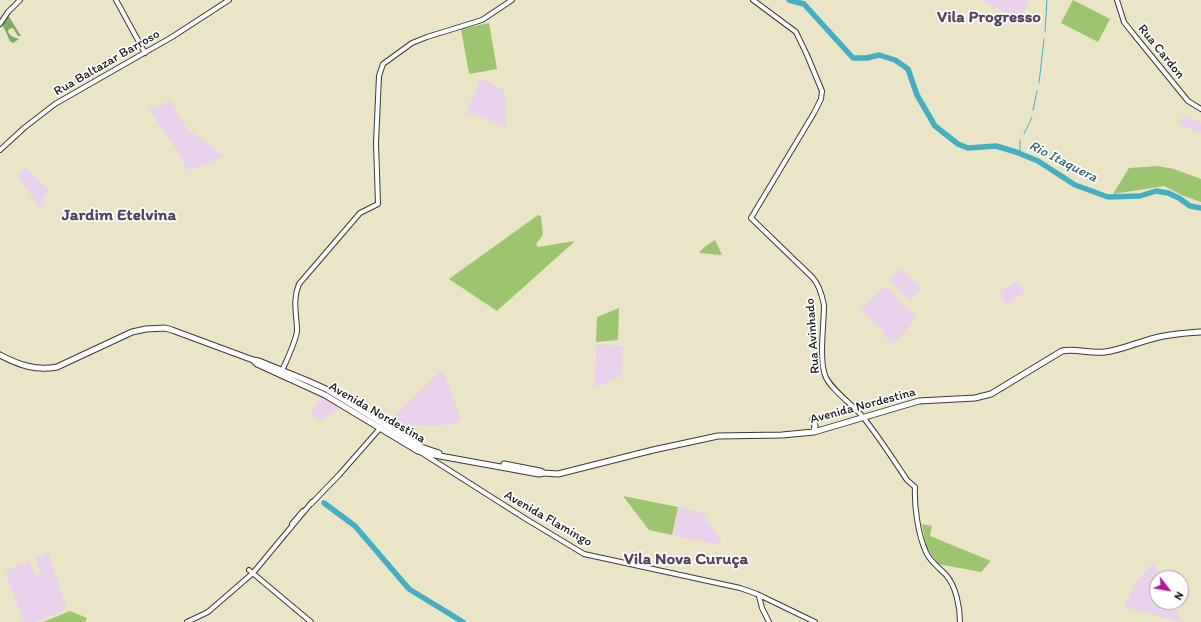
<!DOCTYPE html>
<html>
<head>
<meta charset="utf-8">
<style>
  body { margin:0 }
  #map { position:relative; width:1201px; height:622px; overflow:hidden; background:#ebe5c7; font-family:Itim,sans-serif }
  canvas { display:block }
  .north { position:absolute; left:1149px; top:570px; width:40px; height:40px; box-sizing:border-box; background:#fff; border:1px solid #a4a4a4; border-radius:50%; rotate:121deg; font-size:11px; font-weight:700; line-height:16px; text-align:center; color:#1c1c1c }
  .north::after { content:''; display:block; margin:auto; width:14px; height:18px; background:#b5179e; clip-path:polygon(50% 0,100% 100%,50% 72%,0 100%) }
</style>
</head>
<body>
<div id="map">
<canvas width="1201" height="622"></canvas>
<div class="north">N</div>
</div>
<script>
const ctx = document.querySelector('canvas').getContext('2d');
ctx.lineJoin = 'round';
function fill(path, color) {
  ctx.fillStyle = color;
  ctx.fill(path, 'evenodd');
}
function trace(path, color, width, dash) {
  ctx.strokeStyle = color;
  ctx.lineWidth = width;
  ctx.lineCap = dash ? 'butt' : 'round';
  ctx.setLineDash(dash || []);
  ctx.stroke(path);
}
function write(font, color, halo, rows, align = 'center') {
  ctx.font = font + ' Itim,sans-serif';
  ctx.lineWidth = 3.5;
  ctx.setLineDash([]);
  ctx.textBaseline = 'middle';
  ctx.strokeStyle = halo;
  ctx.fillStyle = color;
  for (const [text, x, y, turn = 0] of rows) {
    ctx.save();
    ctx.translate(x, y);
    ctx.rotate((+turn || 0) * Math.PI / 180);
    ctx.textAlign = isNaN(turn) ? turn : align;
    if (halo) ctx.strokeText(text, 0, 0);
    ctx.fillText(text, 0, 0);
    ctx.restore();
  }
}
fill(new Path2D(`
  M 981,0 L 1030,0 L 1020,18 L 1018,19 Z
  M 481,78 L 503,90 L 505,97 L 505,128 L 475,114 L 466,113 Z
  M 171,101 L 187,129 L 225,156 L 191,170 L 188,169 L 182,161 L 183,160 L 149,109 Z
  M 1184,116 L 1201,123 L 1201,133 L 1178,124 Z
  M 25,167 L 49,190 L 42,198 L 45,204 L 40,208 L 17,175 Z
  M 901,268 L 922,288 L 910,301 L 889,281 Z
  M 1017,281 L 1026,291 L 1007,305 L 999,292 Z
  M 885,286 L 917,317 L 909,325 L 910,326 L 893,344 L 883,334 L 884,332 L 882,329 L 881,329 L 861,310 Z
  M 597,344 L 623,346 L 622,374 L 621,376 L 597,387 L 594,385 Z
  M 440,372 L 443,372 L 444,373 L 461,419 L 459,422 L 452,424 L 430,426 L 392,425 L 388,422 Z
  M 322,395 L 342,407 L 321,420 L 310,414 Z
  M 678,507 L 703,513 L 721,542 L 720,545 L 672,535 Z
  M 48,552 L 67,609 L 35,622 L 24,622 L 5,572 L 29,561 L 36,576 L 41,573 L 35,558 Z
  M 1153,563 L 1160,578 L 1157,578 L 1157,602 L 1172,602 L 1182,622 L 1124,607 L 1137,581 Z`), '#ead1ec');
fill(new Path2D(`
  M 1073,0 L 1110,19 L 1098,42 L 1061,23 Z
  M 489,23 L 497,69 L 469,74 L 461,29 Z
  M 1158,166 L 1174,169 L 1201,179 L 1201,202 L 1184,196 L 1164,186 L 1113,194 L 1129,168 Z
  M 538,215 L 541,216 L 543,235 L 536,244 L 538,247 L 575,241 L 497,311 L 449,279 Z
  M 715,240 L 722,255 L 700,253 L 700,251 L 703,249 L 703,248 Z
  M 619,308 L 618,340 L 596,342 L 597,317 Z
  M 623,496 L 678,507 L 672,535 L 649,530 Z
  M 922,524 L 932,526 L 930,536 L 991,561 L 981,572 L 938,564 L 926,546 Z
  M 70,611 L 87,618 L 85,622 L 43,622 Z`), '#9dc46f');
fill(new Path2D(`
  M 8,15 L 21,36 L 18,36 L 13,28 L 9,29 L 8,32 L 11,36 L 19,39 L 13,43 L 10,41 L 2,24 Z`), '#7eaa62');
trace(new Path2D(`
  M 1045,32 L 1047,0
  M 1039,83 L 1044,39
  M 1033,110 L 1037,91
  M 1024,134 L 1032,117
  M 1020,153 L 1020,140`), '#44aec3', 1);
trace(new Path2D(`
  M 789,0 L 804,4 L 853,58 L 867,58 L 879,55 L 895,60 L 908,69 L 917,95 L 935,126 L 958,144 L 968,148 L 996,146 L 1016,152 L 1038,161 L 1075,185 L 1108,197 L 1140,196 L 1156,191 L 1168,193 L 1179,198 L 1190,206 L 1201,208
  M 324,503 L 355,526 L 409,589 L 463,622`), '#44aec3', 5.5);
const minor = new Path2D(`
  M 116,0 L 145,53
  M 753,0 L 796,32 L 807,55 L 822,91 L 821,99 L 814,113 L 751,218 L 812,277 C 819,284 822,295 824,305 C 824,324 819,358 825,375 C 829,388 853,405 863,417 C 879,437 893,459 907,480 L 915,487 C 914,505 918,535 926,552 C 930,562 939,567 946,575 C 956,586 960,607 960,622
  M 1117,0 L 1124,22 L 1131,31 L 1188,101 L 1201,109
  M 0,24 L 8,12 L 20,0
  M 0,150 L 24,128 L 55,104 L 172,37 L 229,0
  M 281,373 C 285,364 296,341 297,331 C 297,314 292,301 299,284 L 360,213 L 378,204 L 376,143 L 379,76 L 383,64 L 412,43 L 427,37 L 482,20 L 512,0
  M 422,453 L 526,519 L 584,554 L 740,588 L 757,594 L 815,622
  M 311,504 L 339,475 L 382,426
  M 292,524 L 303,511
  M 249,570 L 311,622
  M 759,596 L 762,608 L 769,622
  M 187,622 L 208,612 L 253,573 L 312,502`);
const major = new Path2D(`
  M 0,355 C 19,365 36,371 57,367 L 132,332 L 146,329 L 165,328 L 172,330 L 253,360 L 259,361 L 308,381 L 328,390 L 421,447 L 439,453
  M 253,360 L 257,364 L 325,395 L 418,451 L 429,454 L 539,474 L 544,473 L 558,474 L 653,450 L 718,436 L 782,435 L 814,432 L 919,401 L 975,398 L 991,394 L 1062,351 C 1075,348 1090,354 1105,352 C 1122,350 1138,342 1155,338 C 1170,334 1186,333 1201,332
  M 813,419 L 815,426 L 814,432
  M 504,464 L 540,471 L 544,473`);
trace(minor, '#3b3a36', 6);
trace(major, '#3b3a36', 7);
trace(minor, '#fff', 4);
trace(major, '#fff', 5);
write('13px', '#1c1c1c', '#fff', [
  ["Rua Cardon",1161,52,51],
  ["Rua Baltazar Barroso",107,63,-30],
  ["Rua Avinhado",813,336,-94],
  ["Avenida Nordestina",863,406,-15],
  ["Avenida Nordestina",377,413,30],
  ["Avenida Flamingo",548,519,30]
]);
write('italic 14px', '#306570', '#fff', [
  ["Rio Itaquera",1063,162,27]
]);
write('bold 17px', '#54465c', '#fff', [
  ["Vila Progresso",989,18],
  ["Jardim Etelvina",119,216],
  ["Vila Nova Curuça",686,560]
]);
</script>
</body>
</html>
